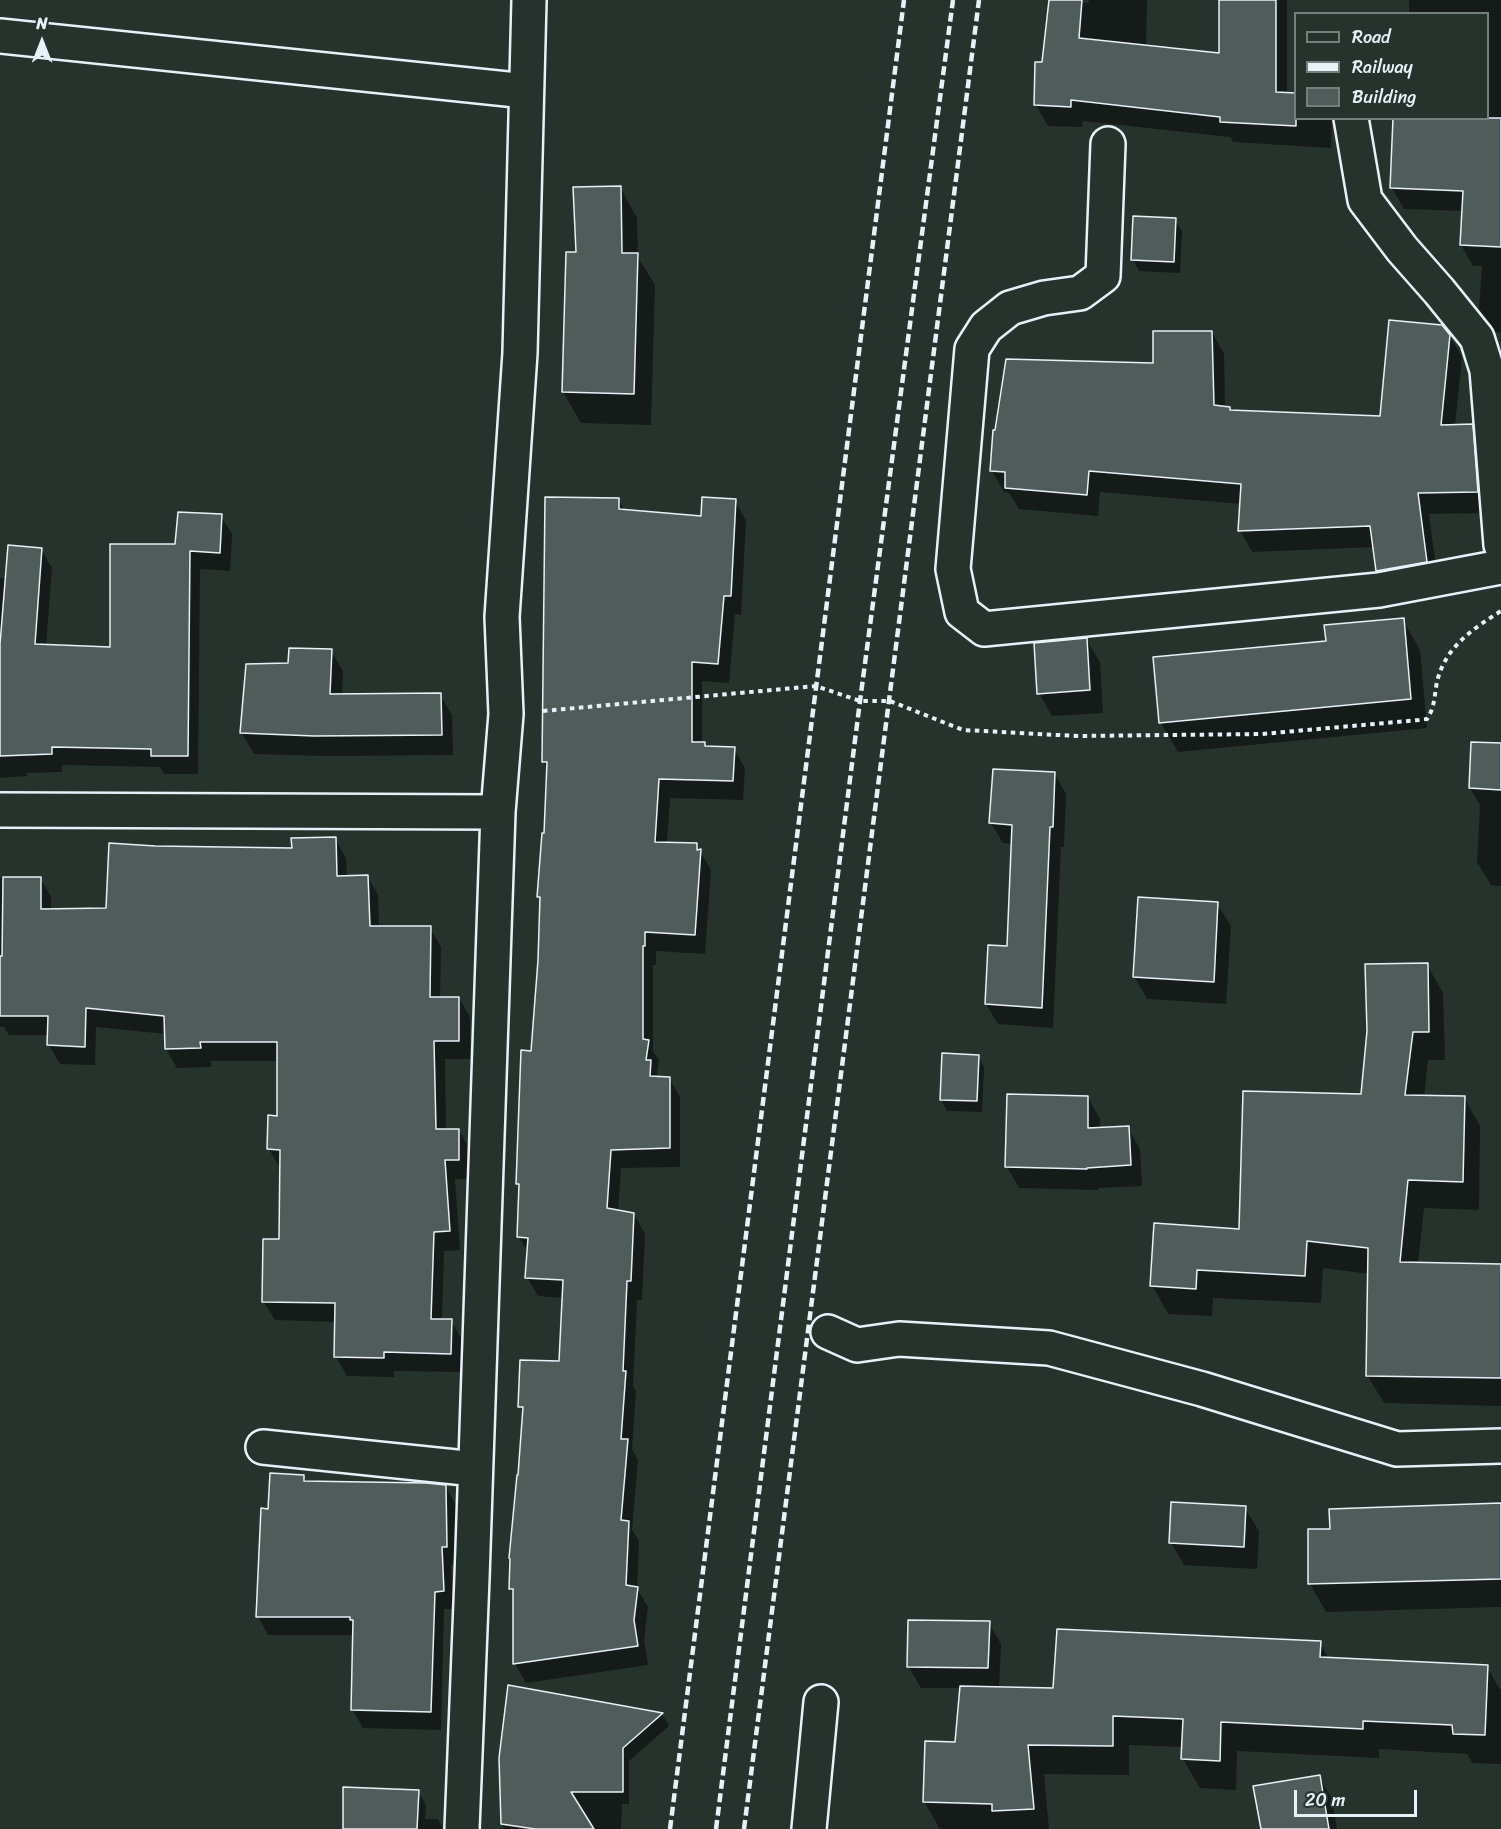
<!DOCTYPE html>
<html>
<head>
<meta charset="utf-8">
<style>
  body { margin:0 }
  #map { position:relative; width:1501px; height:1829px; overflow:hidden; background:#26332d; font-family:Sriracha,sans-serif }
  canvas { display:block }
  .legend { position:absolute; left:1294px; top:12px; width:195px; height:108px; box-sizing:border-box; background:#26332d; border:2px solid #747f7e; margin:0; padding:8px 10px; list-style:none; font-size:18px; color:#e8f1f8 }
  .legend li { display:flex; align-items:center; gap:12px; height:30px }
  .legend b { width:30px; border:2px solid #747f7e }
  .north { position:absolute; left:12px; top:12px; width:60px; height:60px; -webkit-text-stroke:4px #26332d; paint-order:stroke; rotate:0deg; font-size:16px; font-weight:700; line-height:24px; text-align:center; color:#e8f1f8 }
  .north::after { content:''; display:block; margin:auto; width:21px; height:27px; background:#e8f1f8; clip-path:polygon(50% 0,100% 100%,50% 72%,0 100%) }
  .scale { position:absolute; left:1294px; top:1790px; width:123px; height:27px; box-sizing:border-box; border:3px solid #e8f1f8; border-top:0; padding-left:8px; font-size:18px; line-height:21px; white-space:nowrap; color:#e8f1f8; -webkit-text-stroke:4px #26332d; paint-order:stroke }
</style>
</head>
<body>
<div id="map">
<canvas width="1501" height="1829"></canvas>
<ul class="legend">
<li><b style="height:8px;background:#26332d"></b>Road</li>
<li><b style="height:8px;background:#e8f1f8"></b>Railway</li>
<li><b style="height:16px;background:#505c59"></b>Building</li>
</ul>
<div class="north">N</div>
<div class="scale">20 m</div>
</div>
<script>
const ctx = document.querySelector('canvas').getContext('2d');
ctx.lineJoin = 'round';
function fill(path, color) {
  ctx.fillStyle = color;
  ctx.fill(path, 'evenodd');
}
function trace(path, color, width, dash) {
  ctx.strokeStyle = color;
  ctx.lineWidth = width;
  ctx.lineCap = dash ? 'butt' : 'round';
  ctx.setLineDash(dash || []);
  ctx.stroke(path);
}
fill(new Path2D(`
  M 1050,0 L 1088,3 L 1089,0 L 1147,0 L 1146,47 L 1220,55 L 1220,0 L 1287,0 L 1287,94 L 1296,118 L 1332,118 L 1331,148 L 1233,142 L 1230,137 L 1083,121 L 1082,127 L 1048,126 L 1036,105 L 1043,63 Z
  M 1409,0 L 1501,0 L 1501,333 L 1493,332 L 1479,309 L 1482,266 L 1473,266 L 1461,245 L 1463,211 L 1404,209 L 1392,188 L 1488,118 L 1488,14 L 1409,14 Z
  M 620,187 L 637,218 L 638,257 L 655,285 L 651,425 L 581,423 L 563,392 L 577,254 Z
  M 1175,220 L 1182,231 L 1180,273 L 1139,271 L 1133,260 Z
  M 1212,332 L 1224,354 L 1225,408 L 1229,408 L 1232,412 L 1381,417 L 1449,335 L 1462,357 L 1455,426 L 1472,426 L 1484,447 L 1489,513 L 1429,514 L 1438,583 L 1390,591 L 1378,570 L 1374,547 L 1252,552 L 1240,530 L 1241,504 L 1100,492 L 1098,516 L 1019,509 L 1009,493 L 1004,492 L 992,471 L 1155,365 Z
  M 618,499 L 625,511 L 702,517 L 735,501 L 746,520 L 741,615 L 735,614 L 729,683 L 702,681 L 702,743 L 704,743 L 706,747 L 734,749 L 745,768 L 743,800 L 670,798 L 667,843 L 696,844 L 711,870 L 705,954 L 656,951 L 656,965 L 653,965 L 653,1051 L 659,1060 L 657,1074 L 659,1078 L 669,1078 L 680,1097 L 680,1167 L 621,1168 L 618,1212 L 634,1214 L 645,1234 L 642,1300 L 637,1300 L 633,1386 L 636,1391 L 632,1449 L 638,1460 L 632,1530 L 639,1541 L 637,1588 L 648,1607 L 644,1640 L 648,1665 L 526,1683 L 515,1664 L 515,1596 L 510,1588 L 524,1413 L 520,1407 L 560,1362 L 563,1298 L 538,1296 L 527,1277 L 529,1254 L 519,1237 L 520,1187 L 518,1184 L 540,960 L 541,900 L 539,896 L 546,835 L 548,770 L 543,762 Z
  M 221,516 L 232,534 L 230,571 L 200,569 L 198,774 L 164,774 L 160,767 L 62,765 L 62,772 L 27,773 L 27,776 L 0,778 L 0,578 L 7,578 L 41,549 L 52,568 L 46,646 L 111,648 L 177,546 Z
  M 1403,620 L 1420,650 L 1427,728 L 1178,752 L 1161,723 L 1155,658 L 1327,642 Z
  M 1086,639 L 1100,662 L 1103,713 L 1052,716 L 1039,693 Z
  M 331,651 L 343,671 L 342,695 L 440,695 L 452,715 L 453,755 L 327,756 L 254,754 L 242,733 L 247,666 L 290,664 Z
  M 1501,745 L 1501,886 L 1491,885 L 1477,862 L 1480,805 L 1470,788 Z
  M 1054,773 L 1066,794 L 1064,847 L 1061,847 L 1053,1028 L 998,1024 L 986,1004 L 1008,947 L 1013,844 L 1003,843 L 991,823 Z
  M 335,839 L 346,858 L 347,877 L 367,876 L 378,895 L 379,927 L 430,928 L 441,947 L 440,998 L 459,998 L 470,1017 L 470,1059 L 445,1059 L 446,1130 L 459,1130 L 470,1150 L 470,1179 L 455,1179 L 460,1250 L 444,1251 L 442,1321 L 451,1321 L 462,1340 L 461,1372 L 394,1371 L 394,1377 L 347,1376 L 336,1357 L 336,1322 L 275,1320 L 263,1301 L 281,1240 L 281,1168 L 280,1168 L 269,1149 L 278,1117 L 278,1061 L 211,1061 L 211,1067 L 177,1068 L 166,1049 L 166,1034 L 96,1027 L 95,1065 L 60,1064 L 49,1045 L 49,1035 L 9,1035 L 4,1027 L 0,1027 L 0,878 L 40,878 L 51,897 L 51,911 L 108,909 L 155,847 L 293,849 Z
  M 1217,904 L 1231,926 L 1226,1004 L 1147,999 L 1134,976 Z
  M 1427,965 L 1443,993 L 1445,1060 L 1428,1060 L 1424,1097 L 1464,1097 L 1480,1126 L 1479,1210 L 1424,1208 L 1418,1264 L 1501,1266 L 1501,1406 L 1384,1403 L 1367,1375 L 1369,1274 L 1323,1268 L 1321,1303 L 1213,1298 L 1212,1316 L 1168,1314 L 1152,1285 L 1241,1230 L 1362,1095 Z
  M 978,1056 L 984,1067 L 982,1112 L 947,1111 L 941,1100 Z
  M 1088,1097 L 1100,1119 L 1100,1129 L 1128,1128 L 1140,1149 L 1142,1186 L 1098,1188 L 1098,1190 L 1019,1188 L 1007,1167 Z
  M 303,1476 L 307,1482 L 445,1486 L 456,1505 L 457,1565 L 451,1565 L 453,1609 L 444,1609 L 441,1730 L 363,1728 L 352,1709 L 354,1635 L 268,1635 L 258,1617 L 270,1510 Z
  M 1501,1505 L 1501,1607 L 1326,1612 L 1310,1584 L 1332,1530 Z
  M 1245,1508 L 1259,1531 L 1257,1569 L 1184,1565 L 1171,1542 Z
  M 989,1623 L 1001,1644 L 999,1689 L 1055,1690 L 1320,1643 L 1329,1659 L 1487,1667 L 1501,1691 L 1501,1764 L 1472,1763 L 1467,1754 L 1379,1749 L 1379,1758 L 1237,1751 L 1236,1790 L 1200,1788 L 1183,1759 L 1183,1747 L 1129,1745 L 1129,1775 L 1044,1774 L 1049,1829 L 940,1829 L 924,1801 L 957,1743 L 961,1688 L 921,1688 L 908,1666 Z
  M 509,1687 L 662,1714 L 669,1726 L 629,1761 L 629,1804 L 622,1804 L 621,1829 L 503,1829 Z
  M 1319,1777 L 1332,1799 L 1337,1829 L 1262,1829 Z
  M 418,1791 L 426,1805 L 425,1819 L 438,1819 L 443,1829 L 344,1829 Z`), '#0007');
const building = new Path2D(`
  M 1049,0 L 1082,0 L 1079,38 L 1219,53 L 1219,0 L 1276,0 L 1276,92 L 1296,93 L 1296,126 L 1220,122 L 1220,117 L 1071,100 L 1071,107 L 1034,105 L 1035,62 L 1042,62 Z
  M 1393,118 L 1501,118 L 1501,247 L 1460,245 L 1463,191 L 1390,188 Z
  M 621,186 L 622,253 L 638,253 L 634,394 L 562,392 L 566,252 L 576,252 L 573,187 Z
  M 1133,216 L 1176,218 L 1174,262 L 1131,260 Z
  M 1389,320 L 1442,325 L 1450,335 L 1441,425 L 1473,424 L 1478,492 L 1418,493 L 1427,562 L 1376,571 L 1370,526 L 1238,531 L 1241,484 L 1089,471 L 1087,495 L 1005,488 L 1005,472 L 990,471 L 993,430 L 995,430 L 1006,359 L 1153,363 L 1153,331 L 1212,331 L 1214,405 L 1230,407 L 1230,410 L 1380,416 Z
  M 545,497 L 619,498 L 619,509 L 701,516 L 702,497 L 736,499 L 731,596 L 724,596 L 718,664 L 692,662 L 692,742 L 705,742 L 705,746 L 735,747 L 733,781 L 659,779 L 655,842 L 697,843 L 697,850 L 701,849 L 695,935 L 645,932 L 645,946 L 643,946 L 643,1039 L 649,1040 L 646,1060 L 651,1060 L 650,1076 L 670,1077 L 670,1148 L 611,1150 L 607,1208 L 634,1213 L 631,1281 L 627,1281 L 623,1371 L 626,1371 L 621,1439 L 628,1439 L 621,1520 L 629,1521 L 626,1585 L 638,1587 L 634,1620 L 638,1646 L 513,1664 L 513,1589 L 509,1589 L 510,1559 L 509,1558 L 517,1475 L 518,1475 L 523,1407 L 518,1407 L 520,1360 L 559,1361 L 563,1280 L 525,1278 L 528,1238 L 517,1237 L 519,1184 L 516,1184 L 521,1050 L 531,1051 L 538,960 L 540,897 L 537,897 L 542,833 L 544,833 L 547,762 L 542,762 Z
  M 178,512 L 222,514 L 220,553 L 190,551 L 188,756 L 151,756 L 151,749 L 52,747 L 52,754 L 0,756 L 0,644 L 8,545 L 42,548 L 35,644 L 110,647 L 110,544 L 175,544 Z
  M 1404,618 L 1411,699 L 1159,723 L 1153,657 L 1326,641 L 1324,625 Z
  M 1087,638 L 1090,690 L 1037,694 L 1034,643 Z
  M 289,648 L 332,649 L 330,694 L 441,693 L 442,735 L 314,736 L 240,733 L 246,664 L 288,663 Z
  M 1471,742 L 1501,743 L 1501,790 L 1469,788 Z
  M 993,769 L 1055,772 L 1053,827 L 1050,827 L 1042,1008 L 985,1004 L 988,945 L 1007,946 L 1012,825 L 989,823 Z
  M 336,837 L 337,876 L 368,875 L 370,926 L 431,926 L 430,997 L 459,997 L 459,1041 L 434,1041 L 436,1129 L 459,1129 L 459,1160 L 445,1160 L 450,1231 L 434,1232 L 431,1319 L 452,1319 L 451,1354 L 384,1352 L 384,1358 L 334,1357 L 335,1303 L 262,1302 L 263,1239 L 279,1239 L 280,1150 L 267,1149 L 268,1115 L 277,1116 L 277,1042 L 200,1042 L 201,1048 L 165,1049 L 164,1016 L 86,1008 L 85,1047 L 47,1045 L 48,1016 L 0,1016 L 0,956 L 2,956 L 3,877 L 41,877 L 41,909 L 106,908 L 109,843 L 155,846 L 292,848 L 291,838 Z
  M 1138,897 L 1218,902 L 1214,982 L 1133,977 Z
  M 1428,963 L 1429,1032 L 1413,1032 L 1405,1095 L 1465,1096 L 1463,1182 L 1408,1180 L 1400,1262 L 1501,1264 L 1501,1378 L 1366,1376 L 1368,1248 L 1307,1241 L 1305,1276 L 1197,1270 L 1196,1289 L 1150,1286 L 1154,1223 L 1239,1229 L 1243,1091 L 1361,1094 L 1367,1031 L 1365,964 Z
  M 942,1053 L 979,1055 L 977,1101 L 940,1100 Z
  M 1007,1094 L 1088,1096 L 1088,1128 L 1129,1126 L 1131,1165 L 1087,1168 L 1087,1169 L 1005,1167 Z
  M 270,1473 L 304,1475 L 304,1481 L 426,1483 L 446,1485 L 447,1547 L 442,1547 L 444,1591 L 435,1592 L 431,1712 L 351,1710 L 353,1620 L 350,1620 L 350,1617 L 256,1617 L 261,1508 L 268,1509 Z
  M 1171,1502 L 1246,1506 L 1244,1547 L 1169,1543 Z
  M 1501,1503 L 1501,1579 L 1308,1584 L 1308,1529 L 1330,1529 L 1329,1509 Z
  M 908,1620 L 990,1621 L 988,1668 L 907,1667 Z
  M 1057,1629 L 1321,1641 L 1320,1657 L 1488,1665 L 1485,1735 L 1453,1734 L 1452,1725 L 1363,1721 L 1363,1729 L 1221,1722 L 1220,1761 L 1181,1759 L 1183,1719 L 1113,1716 L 1113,1746 L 1028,1745 L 1034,1809 L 992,1811 L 992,1804 L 923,1802 L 925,1741 L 955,1742 L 960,1686 L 1053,1688 Z
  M 508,1685 L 663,1713 L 623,1748 L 623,1792 L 571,1792 L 594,1829 L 535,1829 L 501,1824 L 499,1758 Z
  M 1320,1775 L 1329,1829 L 1261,1829 L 1253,1786 Z
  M 343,1787 L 419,1790 L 417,1829 L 343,1829 Z`);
fill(building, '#505c59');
trace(building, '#e8f1f8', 1.5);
const minor = new Path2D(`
  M 0,36 L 526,91
  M 1351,118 L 1365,200 L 1402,249 L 1439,291 L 1477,338 L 1487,370 L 1501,545
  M 1108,144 L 1103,276 L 1080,293 L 1044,298 L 1010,308 L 986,327 L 972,349 L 953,569 L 962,612 L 984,629 L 1379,590 L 1501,567
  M 0,810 L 498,812
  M 828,1332 L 857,1345 L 899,1339 L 1049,1348 L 1202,1389 L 1397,1449 L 1501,1446
  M 263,1447 L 475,1469
  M 462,1829 L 472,1578 L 498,812 L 506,714 L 502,617 L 520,353 L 529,0
  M 809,1829 L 821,1702`);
trace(minor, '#e8f1f8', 38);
trace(new Path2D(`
  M 543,711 L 816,686 L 860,701 L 890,701 L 963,730 L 1077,736 L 1262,734 L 1419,720 L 1427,719 C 1436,706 1434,692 1438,678 C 1447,646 1474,628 1501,611`), '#e8f1f8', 4, [4.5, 4.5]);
trace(minor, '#26332d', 33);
trace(new Path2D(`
  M 670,1829 L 904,0
  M 716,1829 L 860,701 L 953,0
  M 744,1829 L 979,0`), '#e8f1f8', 4.5, [9, 4.5]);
</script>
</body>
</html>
